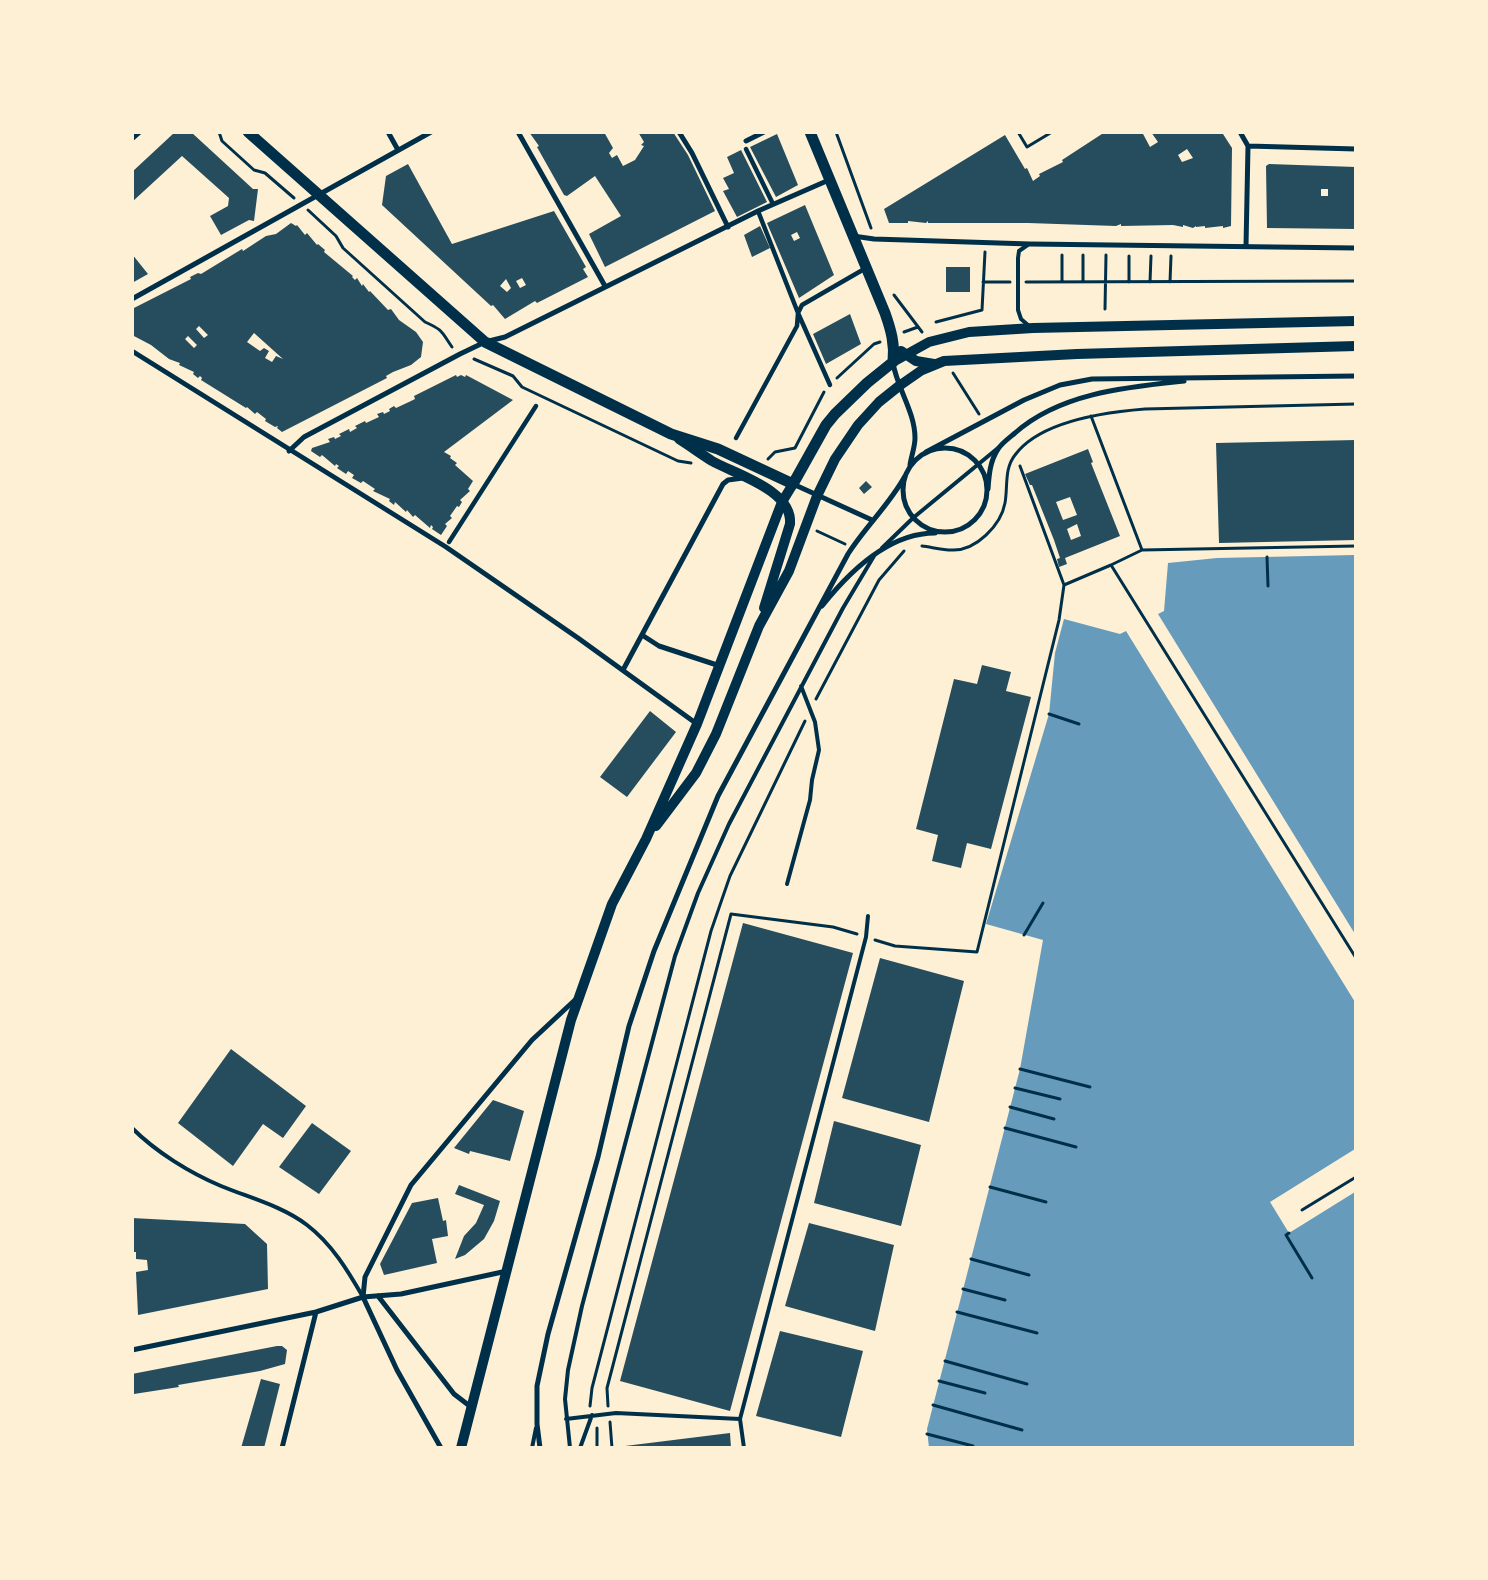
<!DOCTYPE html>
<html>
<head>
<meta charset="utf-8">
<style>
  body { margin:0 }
  #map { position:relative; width:1488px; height:1580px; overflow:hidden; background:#fdf0d5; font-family:Bitter,serif }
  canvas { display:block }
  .frame { position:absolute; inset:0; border:134px solid #fdf0d5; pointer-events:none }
</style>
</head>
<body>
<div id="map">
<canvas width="1488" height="1580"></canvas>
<div class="frame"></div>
</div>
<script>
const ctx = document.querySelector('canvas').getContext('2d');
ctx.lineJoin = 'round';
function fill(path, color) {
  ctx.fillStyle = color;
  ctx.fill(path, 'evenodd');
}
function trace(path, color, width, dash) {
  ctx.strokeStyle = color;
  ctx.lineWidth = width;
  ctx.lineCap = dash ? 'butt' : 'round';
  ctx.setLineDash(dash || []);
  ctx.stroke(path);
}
fill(new Path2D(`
  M 1355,555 L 1355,934 L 1158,614 L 1164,611 L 1168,563 L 1217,558 Z
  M 1064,619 L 1120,634 L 1126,631 L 1355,1002 L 1355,1149 L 1270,1202 L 1289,1233 L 1355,1192 L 1355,1447 L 929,1448 L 927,1429 L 1020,1069 L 1043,940 L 986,924 L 1049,714 L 1055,653 Z`), '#669bbc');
fill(new Path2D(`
  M 175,132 L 191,132 L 253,189 L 258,189 L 254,221 L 249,220 L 221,235 L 210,216 L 228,206 L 229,198 L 182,156 L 132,202 L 132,172 Z
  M 529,132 L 604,132 L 613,148 L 609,153 L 612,158 L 617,155 L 623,166 L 635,160 L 644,146 L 641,145 L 644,142 L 638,132 L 673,132 L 688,155 L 715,211 L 605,267 L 589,234 L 621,216 L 595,176 L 567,196 L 564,195 L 537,147 L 539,146 Z
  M 1105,132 L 1142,132 L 1150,147 L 1158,142 L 1151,132 L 1228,132 L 1223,134 L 1232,148 L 1231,226 L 1223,228 L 1223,226 L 1205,228 L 1205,226 L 1196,227 L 1196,226 L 1193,228 L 1183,225 L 1183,227 L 1173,225 L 1121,226 L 1121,224 L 1116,226 L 1028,223 L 928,223 L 928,221 L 926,223 L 908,221 L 908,223 L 889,223 L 884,209 L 1005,135 L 1025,169 L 1027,168 L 1033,181 L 1040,176 L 1039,174 L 1063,162 L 1062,160 ZM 1187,149 L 1193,158 L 1182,162 L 1178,155 Z
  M 777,134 L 798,185 L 776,197 L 750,147 Z
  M 741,150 L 767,202 L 737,217 L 723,191 L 729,189 L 723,178 L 734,173 L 727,157 Z
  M 408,164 L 452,244 L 554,211 L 586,267 L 583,269 L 588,277 L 537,303 L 535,301 L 505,319 L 493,305 L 491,306 L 382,205 L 386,176 ZM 522,278 L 526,285 L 520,288 L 516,281 ZM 506,279 L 511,288 L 507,292 L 500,286 Z
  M 1269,164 L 1356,167 L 1356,229 L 1267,228 L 1266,166 ZM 1321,189 L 1328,189 L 1328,196 L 1321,196 Z
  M 805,205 L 834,275 L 799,298 L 767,223 ZM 797,232 L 800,238 L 794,241 L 791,235 Z
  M 291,223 L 296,226 L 297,225 L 305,235 L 307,233 L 317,245 L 318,244 L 325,250 L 324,252 L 353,276 L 352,277 L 355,280 L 357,278 L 362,286 L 363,284 L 369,292 L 370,291 L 388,310 L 391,309 L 399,320 L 416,332 L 423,342 L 421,357 L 411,365 L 393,372 L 386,376 L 387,378 L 282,432 L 277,428 L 278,426 L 275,427 L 265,421 L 266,419 L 257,412 L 255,414 L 247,407 L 246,408 L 201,380 L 202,378 L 200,376 L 198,378 L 193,374 L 194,372 L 179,365 L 180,363 L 177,362 L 169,359 L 151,345 L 132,335 L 132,309 L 191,279 L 190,277 L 198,273 L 201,274 L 242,249 L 243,251 L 266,236 L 276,234 ZM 199,326 L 208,335 L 204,338 L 196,329 ZM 254,333 L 283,359 L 276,356 L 272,362 L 265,358 L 269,351 L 264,348 L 260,351 L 247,342 ZM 188,336 L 197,345 L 194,348 L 185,339 Z
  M 760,226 L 770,248 L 752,257 L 744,235 Z
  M 132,254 L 148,274 L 132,283 Z
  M 946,267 L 970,267 L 970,292 L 946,292 Z
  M 850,314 L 861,344 L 826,364 L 813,334 Z
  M 456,375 L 457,377 L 461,375 L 465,377 L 466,375 L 513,400 L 444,452 L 451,456 L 450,458 L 457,463 L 455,465 L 473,481 L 468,489 L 470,491 L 460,500 L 462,502 L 459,507 L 457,506 L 450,516 L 452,518 L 445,524 L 447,526 L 441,535 L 432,529 L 433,527 L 431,525 L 430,528 L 415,515 L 413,517 L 407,510 L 406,512 L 395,502 L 394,505 L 389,501 L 390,499 L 373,491 L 375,489 L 363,481 L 361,483 L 352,478 L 354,475 L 348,471 L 346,474 L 337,468 L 339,466 L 336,464 L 335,466 L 322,455 L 320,457 L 311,451 L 312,448 L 330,442 L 328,439 L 334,437 L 335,439 L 341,436 L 339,434 L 349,429 L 350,432 L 357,428 L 355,426 L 365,421 L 366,423 L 379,417 L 377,414 L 383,412 L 384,414 L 390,411 L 389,409 L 394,406 L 396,408 L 411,401 L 415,399 L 414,396 Z
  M 1356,440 L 1356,540 L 1219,543 L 1216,443 Z
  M 1088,449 L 1093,462 L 1091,463 L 1120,536 L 1065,558 L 1067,564 L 1059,567 L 1057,559 L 1060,558 L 1054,540 L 1032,485 L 1030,485 L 1025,474 ZM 1070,497 L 1077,515 L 1063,520 L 1056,502 ZM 1077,524 L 1081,536 L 1071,540 L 1067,529 Z
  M 866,481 L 872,487 L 864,494 L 859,488 Z
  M 982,665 L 1011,672 L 1006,691 L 1031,697 L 991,849 L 967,843 L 961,868 L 932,861 L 938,835 L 916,829 L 954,679 L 977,684 Z
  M 650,711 L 676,732 L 627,797 L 600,777 Z
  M 743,923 L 853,953 L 730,1411 L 620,1381 Z
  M 880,958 L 964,981 L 929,1122 L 842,1098 Z
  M 231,1049 L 306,1106 L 283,1138 L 263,1124 L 233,1166 L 178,1123 Z
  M 493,1100 L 524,1111 L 510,1161 L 470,1151 L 469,1154 L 454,1148 Z
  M 834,1121 L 921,1145 L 901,1226 L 814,1203 Z
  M 312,1123 L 351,1151 L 319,1194 L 279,1167 Z
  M 459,1185 L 500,1201 L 494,1221 L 484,1239 L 465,1255 L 455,1259 L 464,1236 L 476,1223 L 484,1205 L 455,1194 Z
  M 438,1198 L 443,1221 L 446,1220 L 448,1236 L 432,1239 L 437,1263 L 384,1275 L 380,1264 L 412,1203 Z
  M 132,1218 L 245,1224 L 267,1244 L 268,1289 L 138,1315 L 136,1272 L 148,1270 L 147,1260 L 136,1259 L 136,1252 L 132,1252 Z
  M 809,1223 L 894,1245 L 875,1331 L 785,1306 Z
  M 780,1331 L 863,1351 L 841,1437 L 756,1416 Z
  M 277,1346 L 282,1346 L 287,1350 L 285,1364 L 260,1371 L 178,1385 L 179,1387 L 134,1394 L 132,1396 L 132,1374 Z
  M 261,1379 L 280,1384 L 264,1448 L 241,1448 Z
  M 730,1433 L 731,1448 L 625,1448 L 625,1446 Z`), '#264d5e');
trace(new Path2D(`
  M 219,132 L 222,141 L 254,170 L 265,173 L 294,198
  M 836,132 L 871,228
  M 1018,132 L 1027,147 L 1052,132
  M 308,210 L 336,236 L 343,248 L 425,322 C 443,330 441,331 452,347
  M 983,282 L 1010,282
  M 1026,282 L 1356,281
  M 1062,282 L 1062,255
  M 1083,282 L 1083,255
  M 1129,282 L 1129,256
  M 1150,282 L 1151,256
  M 1170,282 L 1171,256
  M 894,295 L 922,332
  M 1105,309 L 1106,255
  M 936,322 L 982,310 L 985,252
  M 904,332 L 918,327
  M 474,359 L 513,376 L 522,387 L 678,461 L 691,463
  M 953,373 L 979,414
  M 837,378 L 874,344 L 880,342
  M 1091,416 L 1142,550
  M 768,459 L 775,452 L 795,448 L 824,392
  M 1020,466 L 1064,585 L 1111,565 L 1356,958
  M 817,531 L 845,544
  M 922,546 C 931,547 942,550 952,550 C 976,551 1001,525 1005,503 C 1008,486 1004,469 1015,455 C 1040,421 1107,412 1145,409 L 1356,404
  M 1267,557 L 1268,586
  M 1111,565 L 1142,550 L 1356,546
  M 816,699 L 879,580 L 904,551
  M 1049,714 L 1079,724
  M 1024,935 L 1043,903
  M 875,940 L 895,946 L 977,952 L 1059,620 L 1064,585
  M 1020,1069 L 1090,1087
  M 1015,1088 L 1060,1099
  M 1010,1107 L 1054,1119
  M 1005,1128 L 1076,1147
  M 990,1187 L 1046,1202
  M 1302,1210 L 1356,1177
  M 1289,1233 L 1286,1235 L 1312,1278
  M 971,1259 L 1029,1275
  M 963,1289 L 1005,1300
  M 957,1312 L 1037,1333
  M 945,1361 L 1027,1384
  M 939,1381 L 985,1393
  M 933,1405 L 1022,1430
  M 590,1406 L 592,1388 L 711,931 L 730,876 L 805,721
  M 608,1406 L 607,1388 L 731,914 L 833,927 L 857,934
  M 610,1422 L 612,1448
  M 927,1434 L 973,1446
  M 597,1448 L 597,1428`), '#003049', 3);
trace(new Path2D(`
  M 1029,326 L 1021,319 L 1018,310 L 1018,258 L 1019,251 L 1029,244
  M 882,548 L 913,518 L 998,448
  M 787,884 L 810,800 L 812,780 L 819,750 L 815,722 L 801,686
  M 132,1128 C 156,1152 190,1173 221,1186 C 250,1198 282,1206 307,1225 C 332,1244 348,1271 363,1297
  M 566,1419 L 616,1413 L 740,1419
  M 532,1448 L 536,1428
  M 570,1448 L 565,1399 L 568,1370 L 582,1306 L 675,956 L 698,893 L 729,824 L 843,608 L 874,556
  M 580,1448 L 592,1415
  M 744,1448 L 740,1419 L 866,937 L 868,916`), '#003049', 4);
trace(new Path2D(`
  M 132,139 L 140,132
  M 746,149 L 773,204
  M 758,211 L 798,313 L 830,385
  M 736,438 L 797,326 L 798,313 L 802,305 L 866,268
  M 449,542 L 536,406`), '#003049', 4.5);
trace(new Path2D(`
  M 388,132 L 398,150
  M 518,132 L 605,286
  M 679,132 L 692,153 L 728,227
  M 1240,132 L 1248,146 L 1246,246
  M 746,141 L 764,132
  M 1248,146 L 1356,149
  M 853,236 L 874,239 L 1030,244 L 1356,248
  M 132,299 L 431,132
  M 132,351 L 446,547 L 578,638 L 697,724
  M 893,363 C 897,388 915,412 915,438 C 915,447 911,457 910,465
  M903 490a42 42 0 1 1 84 0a42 42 0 1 1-84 0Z
  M 289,451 L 304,437 L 460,354 L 485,342 L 505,337 L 758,211 L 829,180
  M 926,452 L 1024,400 L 1060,385 L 1092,379 L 1356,376
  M 793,484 L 872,520
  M 988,489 C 989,475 990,461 998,449 C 1002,443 1009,438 1015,433 C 1060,393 1127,387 1184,381
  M 822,606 C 849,572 888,533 935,533
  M 642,635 L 659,646 L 720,666
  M 623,670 L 723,484 L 728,480 L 743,478
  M 378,1296 L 454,1394 L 471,1407
  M 132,1350 L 316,1312 L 363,1297 L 401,1294 L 507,1271
  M 282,1448 L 316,1312
  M 441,1448 L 397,1370 L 363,1297 L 365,1277 L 411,1185 L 532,1040 L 576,999
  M 540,1448 L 537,1424 L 537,1386 L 548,1334 L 598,1157 L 629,1026 L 654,951 L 718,796 L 848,554 C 865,527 890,504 905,476`), '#003049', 5);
trace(new Path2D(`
  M 901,351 L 916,361 L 934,364
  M 893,362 L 929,342 L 969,332 L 1033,328 L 1356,321
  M 679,439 C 690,446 701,454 712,461 C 735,474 793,490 790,524 L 764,608
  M 656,826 L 696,773 L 716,734 L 759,626 L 789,571 L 817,496 L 835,459 L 858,425 L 879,402 L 899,386 L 922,370 L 944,361 L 1077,354 L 1356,346
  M 461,1448 L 571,1020 L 612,904 L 646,839 L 697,724 L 782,502 L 793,484`), '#003049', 10);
trace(new Path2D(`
  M 248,132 L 485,342 L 671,434 L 718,449 L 793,484 L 826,425 L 835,414 L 867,383 L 893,362 C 895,344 891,330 885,313 L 810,132`), '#003049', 11);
</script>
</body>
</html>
